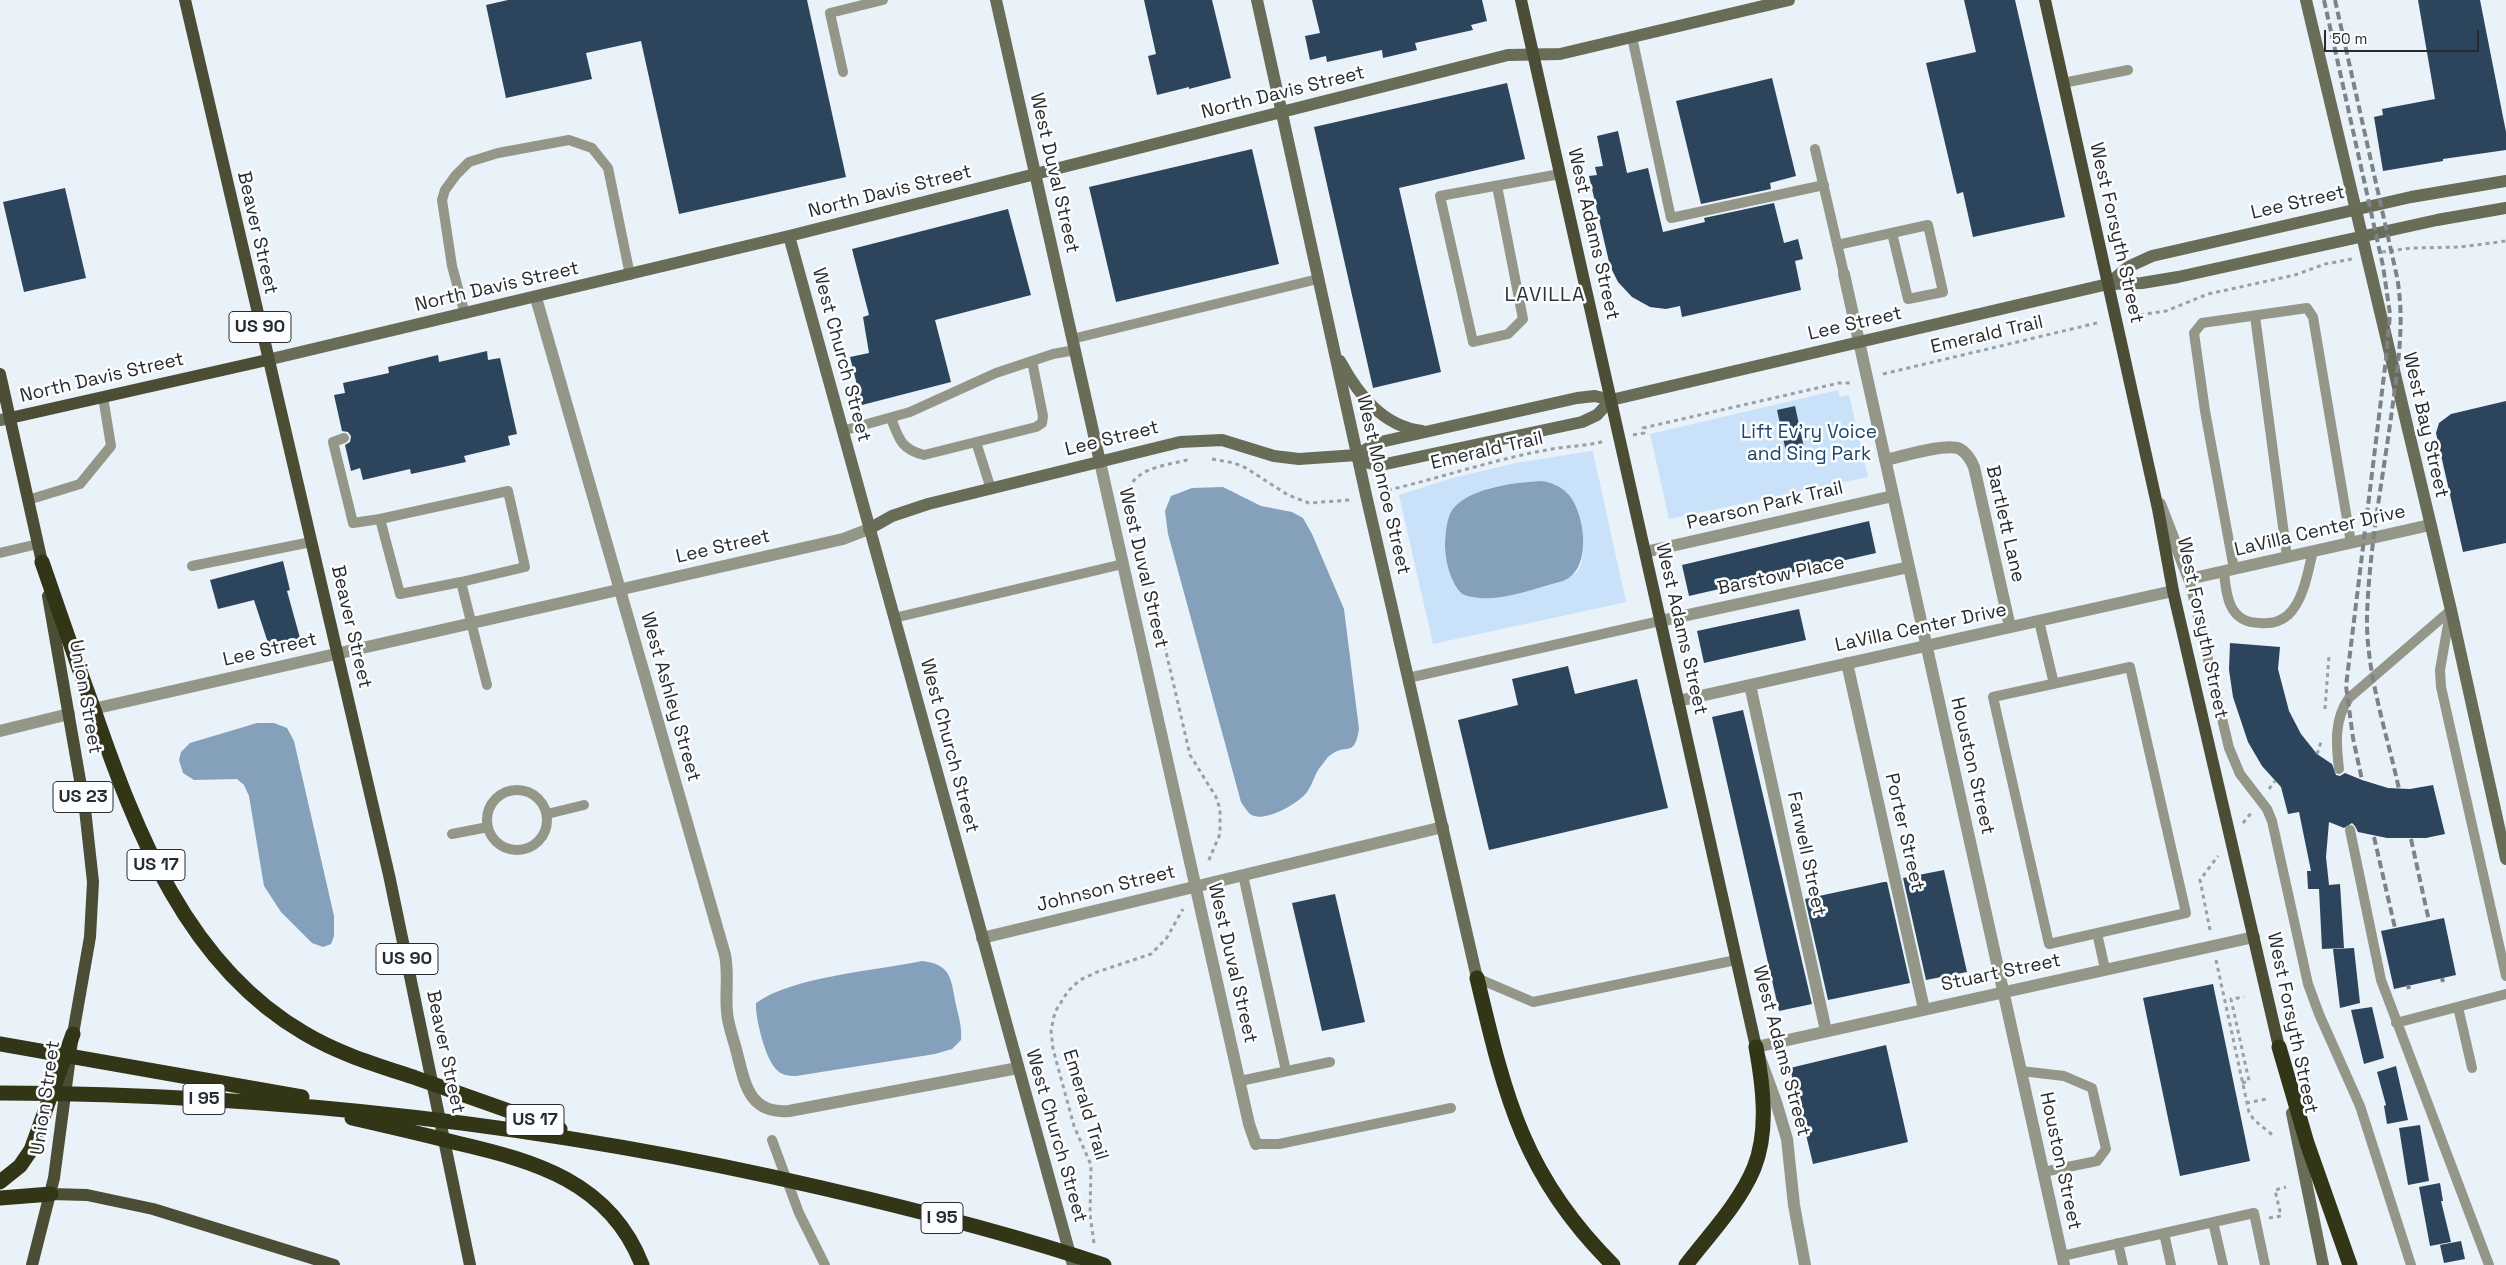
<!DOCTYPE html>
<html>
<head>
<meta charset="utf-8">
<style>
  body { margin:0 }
  #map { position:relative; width:2506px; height:1265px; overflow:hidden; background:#e9f1f9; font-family:"Space Grotesk",sans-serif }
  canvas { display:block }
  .scale { position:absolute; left:2324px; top:30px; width:155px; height:22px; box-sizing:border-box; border:2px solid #292c2f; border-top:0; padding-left:6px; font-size:15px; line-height:18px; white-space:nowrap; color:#292c2f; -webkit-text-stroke:4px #fbfdff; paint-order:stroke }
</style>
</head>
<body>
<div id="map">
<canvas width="2506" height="1265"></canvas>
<div class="scale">50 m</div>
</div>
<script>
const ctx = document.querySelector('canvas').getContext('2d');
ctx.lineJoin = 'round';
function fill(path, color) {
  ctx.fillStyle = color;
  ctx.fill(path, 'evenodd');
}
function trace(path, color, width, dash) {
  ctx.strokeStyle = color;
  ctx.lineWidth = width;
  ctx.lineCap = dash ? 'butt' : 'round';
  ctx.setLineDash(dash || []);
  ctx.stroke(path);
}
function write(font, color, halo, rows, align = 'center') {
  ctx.font = font + ' "Space Grotesk",sans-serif';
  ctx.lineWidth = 5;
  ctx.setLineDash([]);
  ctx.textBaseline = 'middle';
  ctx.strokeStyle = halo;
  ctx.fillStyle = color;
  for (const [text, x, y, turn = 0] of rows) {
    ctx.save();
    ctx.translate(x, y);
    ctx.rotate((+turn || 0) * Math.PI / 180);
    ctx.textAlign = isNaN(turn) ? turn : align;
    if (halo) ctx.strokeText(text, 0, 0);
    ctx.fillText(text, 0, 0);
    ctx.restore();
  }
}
fill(new Path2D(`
  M 1838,390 L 1840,397 L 1849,395 L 1868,477 L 1669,519 L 1650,434 Z
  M 1591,451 L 1593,452 L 1626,602 L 1433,644 L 1399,495 L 1453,478 L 1516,463 ZM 1542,481 C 1554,483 1563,487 1571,498 C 1581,512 1590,557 1577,572 C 1562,588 1483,602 1462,594 C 1444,568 1434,523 1464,500 C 1484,485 1518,483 1542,481 Z`), '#c9e1f9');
fill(new Path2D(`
  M 1542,481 C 1553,483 1561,486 1569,495 C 1585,514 1593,570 1563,581 C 1532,589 1493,606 1462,594 C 1451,583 1446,564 1445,548 C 1445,537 1446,524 1450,514 C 1462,488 1517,482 1542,481 Z
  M 1223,487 L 1261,506 L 1292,512 L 1303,518 L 1312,534 L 1344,609 L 1359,729 C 1354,758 1348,743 1332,754 C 1328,756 1325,761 1322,765 C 1315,772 1313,784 1307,792 C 1299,803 1264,824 1250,814 C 1247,811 1243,805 1241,802 L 1168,534 L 1165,511 L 1171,496 L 1192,488 Z
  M 257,723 L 274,723 L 287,728 L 294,741 L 334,916 L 334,936 L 331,944 L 323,947 L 312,943 L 281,912 L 264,886 L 249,796 L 244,785 L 237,779 L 194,780 L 183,773 L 179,760 L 181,752 L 190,743 Z
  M 922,961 C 952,964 951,980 956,1005 C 959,1018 962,1027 961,1040 L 952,1049 L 935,1054 L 796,1076 C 788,1076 780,1075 775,1068 C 765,1057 755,1017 756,1003 C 794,976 875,971 922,961 Z`), '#85a0ba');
fill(new Path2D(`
  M 508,0 L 807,0 L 846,177 L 679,214 L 641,41 L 586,53 L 592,79 L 506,98 L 486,5 Z
  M 1144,0 L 1212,0 L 1231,78 L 1189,89 L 1189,87 L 1157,95 L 1148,56 L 1156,54 Z
  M 1312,0 L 1482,0 L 1487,21 L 1471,25 L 1473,30 L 1415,43 L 1417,50 L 1383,58 L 1382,50 L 1327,62 L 1326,56 L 1310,60 L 1305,36 L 1320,33 Z
  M 1964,0 L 2015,0 L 2065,217 L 1973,237 L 1963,192 L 1957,194 L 1926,63 L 1976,52 Z
  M 2418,0 L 2480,0 L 2506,132 L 2506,150 L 2443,159 L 2443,161 L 2383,171 L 2374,117 L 2383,115 L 2382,109 L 2435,99 Z
  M 1772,78 L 1796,176 L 1770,183 L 1771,189 L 1701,204 L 1676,101 Z
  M 1507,83 L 1525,159 L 1399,188 L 1441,372 L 1373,388 L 1314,127 Z
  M 1618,131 L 1627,173 L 1648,168 L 1663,232 L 1705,222 L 1704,218 L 1774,203 L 1784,243 L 1798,239 L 1803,259 L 1795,261 L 1801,290 L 1682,317 L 1680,306 L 1666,309 L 1650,307 L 1632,297 L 1618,282 L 1610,266 L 1589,176 L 1597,175 L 1595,167 L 1603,166 L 1597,136 Z
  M 1252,149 L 1279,264 L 1116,302 L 1089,187 Z
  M 65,188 L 86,278 L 24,292 L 3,202 Z
  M 1008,209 L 1031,295 L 935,320 L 951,382 L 862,405 L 850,357 L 869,353 L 863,317 L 869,315 L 852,249 Z
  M 487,351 L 488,360 L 500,358 L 517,434 L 508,436 L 510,445 L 464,456 L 466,462 L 411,474 L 410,469 L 363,480 L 360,468 L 351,471 L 345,445 L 350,442 L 351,436 L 348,432 L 342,431 L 334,395 L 345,393 L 343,383 L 389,373 L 388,367 L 438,355 L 439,362 Z
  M 2506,401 L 2506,543 L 2463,552 L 2436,433 L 2439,423 L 2451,414 Z
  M 1795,406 L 1806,457 L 1788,461 L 1777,410 Z
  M 1869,521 L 1876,553 L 1689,596 L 1682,565 Z
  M 283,561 L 290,590 L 287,591 L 300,638 L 269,646 L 254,600 L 218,609 L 210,580 Z
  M 1799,609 L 1806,640 L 1704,663 L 1697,631 Z
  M 2230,643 L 2280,647 L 2278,669 L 2289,711 L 2301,734 L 2317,754 L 2332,764 L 2336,775 L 2340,776 L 2345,773 L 2362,780 L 2388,788 L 2410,789 L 2433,785 L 2445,834 L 2426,838 L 2387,838 L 2358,832 L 2355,826 L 2352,823 L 2344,828 L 2329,822 L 2326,857 L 2329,885 L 2340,884 L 2344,948 L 2322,949 L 2319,889 L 2308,889 L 2307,871 L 2311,871 L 2299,812 L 2288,814 L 2281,787 L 2262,766 L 2248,742 L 2233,697 L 2229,670 Z
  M 1568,666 L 1575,694 L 1637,679 L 1668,808 L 1489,850 L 1458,720 L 1518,705 L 1512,679 Z
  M 1743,710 L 1812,1004 L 1779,1011 L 1712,717 Z
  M 1944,870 L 1967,972 L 1926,980 L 1903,878 Z
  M 1884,882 L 1887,882 L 1910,983 L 1828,1000 L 1805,899 Z
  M 1335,894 L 1365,1022 L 1322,1031 L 1292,903 Z
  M 2444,918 L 2456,975 L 2394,989 L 2381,931 Z
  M 2354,948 L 2360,1003 L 2340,1008 L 2333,949 Z
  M 2213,984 L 2250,1161 L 2180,1176 L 2143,998 Z
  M 2372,1007 L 2384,1058 L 2364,1064 L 2351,1010 Z
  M 1886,1045 L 1908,1142 L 1813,1164 L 1790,1068 Z
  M 2396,1066 L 2408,1120 L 2387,1124 L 2384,1106 L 2386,1105 L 2377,1072 Z
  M 2420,1125 L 2429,1181 L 2408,1185 L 2399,1128 Z
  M 2440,1183 L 2443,1201 L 2441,1201 L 2451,1242 L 2430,1246 L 2419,1187 Z
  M 2461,1241 L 2465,1259 L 2444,1263 L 2440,1245 Z`), '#2d455c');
trace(new Path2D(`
  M 2382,252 L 2412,248 L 2460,247 L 2506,241
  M 2132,316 L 2166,311 L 2208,294 L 2295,275 L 2325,264 L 2352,259
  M 1883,374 L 2101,322
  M 1633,435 L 1644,433 L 1643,428 L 1839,383 L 1851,383
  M 1212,459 L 1234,463 L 1246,468 L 1288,495 L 1309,503 L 1350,500
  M 1380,492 C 1438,479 1494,459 1552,449 C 1570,446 1587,446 1605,441
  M 1129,505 C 1122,468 1165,466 1191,459
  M 1138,545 L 1147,570 L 1190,755 L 1216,797 L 1220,809 L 1220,834 L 1208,862
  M 2325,709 L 2329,656
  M 2317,754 L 2321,742
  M 2269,789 L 2275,781
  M 2243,823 L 2252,812
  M 2210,930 L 2200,880 L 2218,856
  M 2216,960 L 2249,1112 L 2254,1120 L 2275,1137
  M 2242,1083 L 2249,1081 L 2231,999 L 2244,997
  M 2246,1103 L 2267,1099
  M 2269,1218 L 2281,1216 L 2275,1190 L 2286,1187
  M 1094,1243 L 1090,1215 L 1091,1165 L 1074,1126 L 1053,1049 L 1051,1030 L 1055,1012 L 1068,991 L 1080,980 L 1097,972 L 1151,954 L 1166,939 L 1183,909`), '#9aa0a6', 3, [4, 4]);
trace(new Path2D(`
  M 1632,37 L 1671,218 L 1824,185
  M 843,72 L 830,13 L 883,0
  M 2063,83 L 2128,70
  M 1815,149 L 1844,274
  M 1497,186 L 1523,319 L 1508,334 L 1473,342 L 1440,196 L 1560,174
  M 1837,245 L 1928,225 L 1943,292 L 1908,299 L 1892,233
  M 465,314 L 452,266 L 442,200 L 445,190 L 456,175 L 469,162 L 498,153 L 569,140 L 592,148 L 608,168 L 630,275
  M 2255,316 L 2287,557
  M 1072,339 L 1318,279
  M 891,418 C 899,439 901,449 924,455 L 1036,427 L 1042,423 L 1043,416 L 1032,361
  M 842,431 L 910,412 L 996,373 L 1053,354 L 1075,350
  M 344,438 L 333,442 L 353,523 L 380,519 L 400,594 L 461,582 L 487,685
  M 976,442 L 991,489
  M 28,500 L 80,484 L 111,446 L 103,397
  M 380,519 L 508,491 L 525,567 L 461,582
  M 0,553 L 38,544
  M 192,566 L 311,542
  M 2234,569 L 2205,411 L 2194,333 L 2202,323 L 2307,308 L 2313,317 L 2351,543
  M 2224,571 C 2226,596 2229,623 2260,623 C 2270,624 2280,622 2288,615 C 2304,600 2308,571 2313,551
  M 2189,579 L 2229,748 L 2240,774 L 2267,809 L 2272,821 L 2308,984 L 2319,1014 L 2360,1106 L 2411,1265
  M 2450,613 L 2440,670 L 2441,687 L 2506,976
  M 894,618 L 1123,564
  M 2039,621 L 2054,684
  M 2130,667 L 2186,913 L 2049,944 L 1993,697 Z
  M 1408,678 L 1660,621
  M 2339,769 C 2336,744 2334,719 2349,698 L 2451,610
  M487 820a30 30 0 1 1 60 0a30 30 0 1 1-60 0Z
  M 547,814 L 584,805
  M 2350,830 L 2381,980 L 2489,1265
  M 452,834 L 488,827
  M 1243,875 L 1286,1071
  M 2097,933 L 2105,969
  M 1477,978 L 1533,1002 L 1736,960
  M 2458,1007 L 2472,1068
  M 2396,1023 L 2506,994
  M 2021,1071 L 2064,1076 L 2092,1088 L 2106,1149 L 2097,1161 L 2043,1172
  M 1240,1081 L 1330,1062
  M 772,1140 L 799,1213 L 825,1265
  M 1256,1144 L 1279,1144 L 1451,1108
  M 2213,1222 L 2223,1265
  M 2164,1233 L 2171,1265
  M 2118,1243 L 2123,1265
  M 2062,1256 L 2254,1213 L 2265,1265`), '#949687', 10);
trace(new Path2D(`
  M 1844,274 L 2064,1265
  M 536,298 L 725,955 C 729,975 725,993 727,1012 C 728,1026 734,1040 737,1053 C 745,1084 749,1114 789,1111 L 1018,1068
  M 1885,460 C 1901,457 1946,442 1960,449 C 1967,453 1971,460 1974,467 L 2010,627
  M 1100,462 L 1249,1124 L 1256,1144
  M 2160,504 L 2189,579 L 2430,525
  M 1645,552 L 1893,496
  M 1660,621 L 1909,567
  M 1847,663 L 1924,1009
  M 1750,685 L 1826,1031
  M 1678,701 L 2173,591
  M 93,709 L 843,539 L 869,529
  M 0,731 L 69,714
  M 982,938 L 1443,827
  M 1805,1265 L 1794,1205 L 1787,1139 L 1776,1102 L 1756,1047 L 2254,937`), '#949687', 12);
trace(new Path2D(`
  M 996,0 L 1100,462
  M 1257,0 L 1366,495 L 1477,978
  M 2306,0 L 2451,610 L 2506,859
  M 789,236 L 1073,1265
  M 2108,284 L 2128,267 L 2152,256 L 2411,197 L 2506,181
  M 267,360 L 789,236 L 1508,55 L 1560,54 L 1789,0
  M 1340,361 C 1358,394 1382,426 1422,431
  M 0,420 L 10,418
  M 1357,455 L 1369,463 L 1381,465 L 1582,422 L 1597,415 L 1611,400
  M 869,529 L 892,516 L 928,504 L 1180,442 L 1222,440 L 1274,456 L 1299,459 L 1357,455 L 1376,443 L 1577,398 L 1595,396 L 1611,400 L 2108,284 L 2142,283 L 2178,277 L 2437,220 L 2506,208
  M 2292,1113 L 2323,1265`), '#696c56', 12);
trace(new Path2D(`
  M 185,0 L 389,875 L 470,1265
  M 1521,0 L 1756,1047
  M 2045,0 L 2158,509 L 2173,591 L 2279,1047
  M 0,374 L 44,571
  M 10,418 L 267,360
  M 51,1194 L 87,1195 L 153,1209 L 334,1265
  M 32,1265 L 54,1178 L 73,1034 L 90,937 L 93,882 L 85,809 L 48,596`), '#4b4e34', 12);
trace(new Path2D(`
  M 42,562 C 59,611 76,661 94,710 C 136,832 187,965 304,1033 C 339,1054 377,1065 416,1078 C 464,1095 512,1112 560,1129
  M 1477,978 C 1505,1096 1523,1176 1613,1265
  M 0,1044 L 302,1097
  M 2279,1047 L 2307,1143 L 2350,1265
  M 0,1093 C 277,1094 552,1125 822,1188 C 917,1210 1012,1234 1104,1265
  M 352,1118 C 387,1126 422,1134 457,1143 C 535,1161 610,1182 642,1265
  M 0,1182 L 20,1166 L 31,1150 L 73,1034
  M 0,1198 L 51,1194
  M 1686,1265 C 1709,1235 1739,1204 1754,1168 C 1769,1131 1763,1085 1756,1047`), '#323516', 15);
trace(new Path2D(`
  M 2324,0 L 2383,266 L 2390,314 L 2386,359 L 2346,686 L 2353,738 L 2362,780
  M 2335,0 L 2397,277 C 2405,322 2398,365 2392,410 C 2383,478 2369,548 2367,617 C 2366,673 2387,734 2399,789
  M 2374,837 L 2395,928
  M 2411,839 L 2429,921
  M 2442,978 L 2443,982
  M 2408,985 L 2409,989`), '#7e8388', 4, [8, 4]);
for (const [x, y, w] of [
  [260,327,62],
  [83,797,60],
  [156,865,58],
  [407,959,62],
  [204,1099,42],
  [535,1120,58],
  [942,1218,42]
]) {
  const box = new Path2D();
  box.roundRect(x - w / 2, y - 15.5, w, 31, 4);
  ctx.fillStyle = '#fbfdff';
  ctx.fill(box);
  trace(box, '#292c2f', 1);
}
write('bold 18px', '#292c2f', null, [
  ["US 90",260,327],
  ["US 23",83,797],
  ["US 17",156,865],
  ["US 90",407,959],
  ["I 95",204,1099],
  ["US 17",535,1120],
  ["I 95",942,1218]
]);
write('19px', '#292c2f', '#fbfdff', [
  ["North Davis Street",1283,93,-14],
  ["West Duval Street",1054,173,77],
  ["North Davis Street",890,192,-14],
  ["Lee Street",2298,203,-13],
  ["Beaver Street",257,233,77],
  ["West Forsyth Street",2116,233,77],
  ["West Adams Street",1593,234,77],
  ["North Davis Street",497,287,-13],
  ["Lee Street",1855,324,-13],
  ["Emerald Trail",1987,335,-13],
  ["West Church Street",841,355,75],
  ["North Davis Street",102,378,-13],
  ["West Bay Street",2425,425,77],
  ["Lee Street",1112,439,-14],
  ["Emerald Trail",1487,451,-13],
  ["West Monroe Street",1383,485,77],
  ["Pearson Park Trail",1765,506,-13],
  ["Bartlett Lane",2005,524,77],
  ["LaVilla Center Drive",2320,531,-13],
  ["Lee Street",723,547,-13],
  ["West Duval Street",1143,568,77],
  ["Barstow Place",1781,576,-12],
  ["Beaver Street",351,627,77],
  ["LaVilla Center Drive",1921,628,-12],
  ["West Forsyth Street",2202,628,78],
  ["West Adams Street",1681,629,77],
  ["Lee Street",270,650,-13],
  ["Union Street",85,697,80],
  ["West Ashley Street",670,697,74],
  ["West Church Street",949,746,75],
  ["Houston Street",1972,766,77],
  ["Porter Street",1904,832,77],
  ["Farwell Street",1806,854,78],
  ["Johnson Street",1106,889,-14],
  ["West Duval Street",1232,963,77],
  ["Stuart Street",2001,973,-12],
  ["West Forsyth Street",2292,1023,78],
  ["West Adams Street",1781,1051,75],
  ["Beaver Street",445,1052,78],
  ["Union Street",46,1098,-82],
  ["Emerald Trail",1085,1105,73],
  ["West Church Street",1056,1136,74],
  ["Houston Street",2060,1161,78]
]);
write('19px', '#1c466b', '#fbfdff', [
  ["Lift Ev’ry Voice",1809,433],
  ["and Sing Park",1809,455]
]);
ctx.letterSpacing = '1px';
write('20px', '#2d3339', '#fbfdff', [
  ["LAVILLA",1545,296]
]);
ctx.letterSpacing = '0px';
</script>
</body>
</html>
